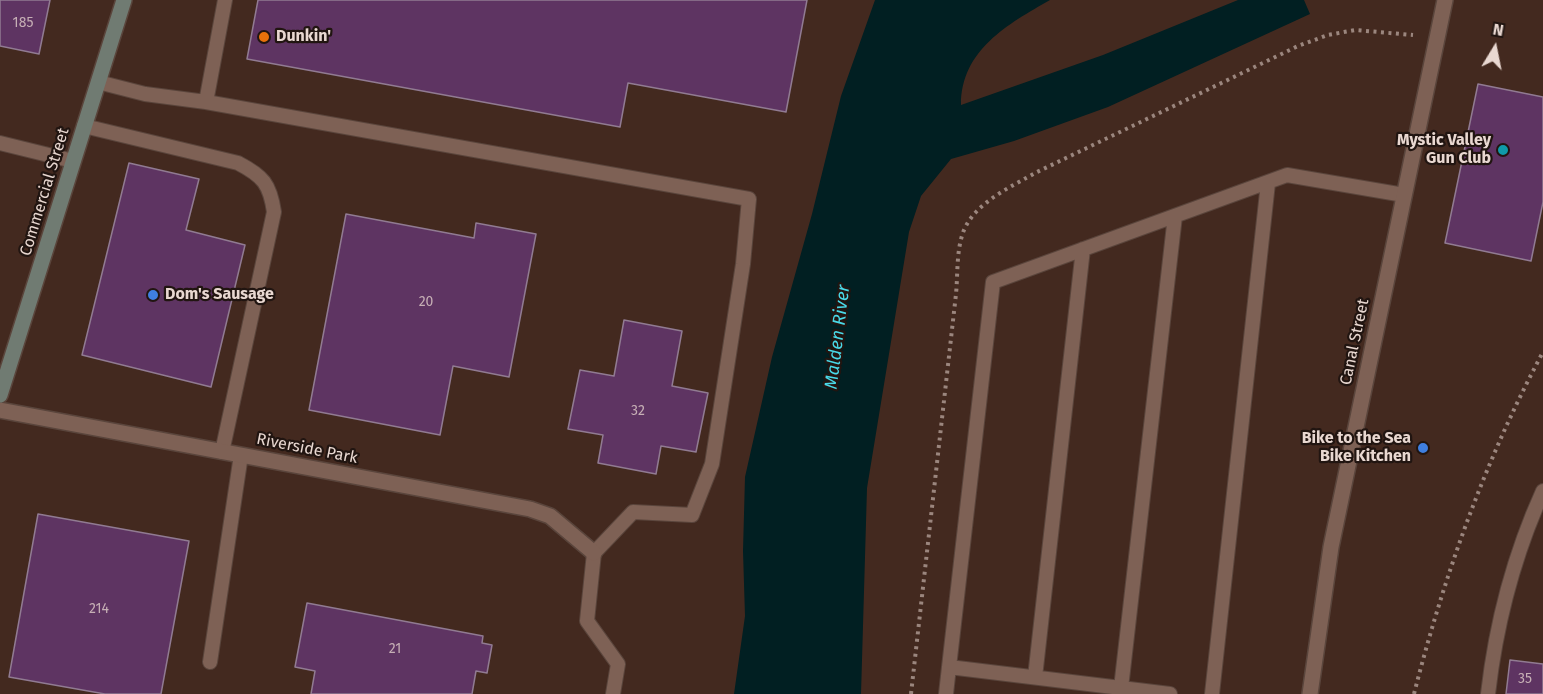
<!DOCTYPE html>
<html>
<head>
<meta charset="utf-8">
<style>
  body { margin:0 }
  #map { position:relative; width:1543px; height:694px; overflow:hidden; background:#43291f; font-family:"Fira Sans",sans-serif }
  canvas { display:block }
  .north { position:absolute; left:1465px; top:18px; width:60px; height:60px; -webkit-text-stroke:4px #211511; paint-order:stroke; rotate:10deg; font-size:16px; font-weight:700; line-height:24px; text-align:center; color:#e9d8d1 }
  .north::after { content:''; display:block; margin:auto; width:21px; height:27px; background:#e9d8d1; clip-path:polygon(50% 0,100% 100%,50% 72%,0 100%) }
</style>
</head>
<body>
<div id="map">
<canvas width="1543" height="694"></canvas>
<div class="north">N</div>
</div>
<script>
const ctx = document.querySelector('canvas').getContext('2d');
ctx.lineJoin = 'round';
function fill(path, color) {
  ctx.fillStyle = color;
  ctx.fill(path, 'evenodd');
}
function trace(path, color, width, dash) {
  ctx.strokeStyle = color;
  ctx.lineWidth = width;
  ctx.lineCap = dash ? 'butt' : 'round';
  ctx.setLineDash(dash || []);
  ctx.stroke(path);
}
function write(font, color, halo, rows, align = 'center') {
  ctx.font = font + ' "Fira Sans",sans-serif';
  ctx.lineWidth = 4.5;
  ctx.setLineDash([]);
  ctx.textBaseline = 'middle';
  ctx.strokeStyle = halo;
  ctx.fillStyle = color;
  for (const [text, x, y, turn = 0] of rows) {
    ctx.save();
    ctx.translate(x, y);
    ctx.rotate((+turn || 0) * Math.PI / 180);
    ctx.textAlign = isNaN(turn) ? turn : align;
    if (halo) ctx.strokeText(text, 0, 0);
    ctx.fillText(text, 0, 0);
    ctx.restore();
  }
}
fill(new Path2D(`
  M 875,0 L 1050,0 C 1008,24 961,50 961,105 L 1103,55 L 1238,0 L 1304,0 L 1310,14 L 1108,107 L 1014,141 L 951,159 L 921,196 L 909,232 L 867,488 L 861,694 L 734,694 L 745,616 L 743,551 L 745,477 L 772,357 L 812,214 L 841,96 Z`), '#011f22');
const building = new Path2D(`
  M 0,0 L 50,0 L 39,54 L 0,46 Z
  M 258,0 L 807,0 L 786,112 L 628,83 L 620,127 L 247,59 Z
  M 1478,84 L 1543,97 L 1543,202 L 1531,261 L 1445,243 Z
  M 129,163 L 199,179 L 186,230 L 245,245 L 211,387 L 82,355 Z
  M 346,214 L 474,238 L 476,223 L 536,234 L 509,377 L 453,366 L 440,435 L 309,410 Z
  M 624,320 L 682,331 L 672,386 L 708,393 L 696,452 L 661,446 L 656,474 L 598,463 L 603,435 L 568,429 L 580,370 L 614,376 Z
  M 38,514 L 189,541 L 161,694 L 105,694 L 9,677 Z
  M 307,603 L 483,636 L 482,643 L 492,645 L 487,673 L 476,671 L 472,694 L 311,694 L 315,671 L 295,667 Z
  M 1510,660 L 1543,664 L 1543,694 L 1506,694 Z`);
fill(building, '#5e3462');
trace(building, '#917b92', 1.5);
const service = new Path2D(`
  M 98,82 L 145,94 L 206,102 L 749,199 L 743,264 L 712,464 L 692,515 L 633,512 L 594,553 L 587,621 L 618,664 L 613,694
  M 206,102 L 225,0
  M 84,126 L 238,163 C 263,176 270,184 274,212 L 222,452
  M 0,143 L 73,161
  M 210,662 L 241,455
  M 1035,677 L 1083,249
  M 1121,688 L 1175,216
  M 946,694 L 949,667
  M 1170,694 L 949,667 L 993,282 L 1287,175 L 1404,195
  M 1212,694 L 1268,183
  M 1488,694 C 1496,624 1514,555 1543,491`);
const minor = new Path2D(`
  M 0,410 L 530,509 L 550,516 L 594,553`);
const tertiary = new Path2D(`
  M 1310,694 L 1331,547 L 1445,0`);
const secondary = new Path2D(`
  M 0,395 L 124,0`);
trace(service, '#5a453c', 16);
trace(minor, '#5a453c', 18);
trace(tertiary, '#5a453c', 18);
trace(secondary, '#5a453c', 18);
trace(new Path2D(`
  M 911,694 L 956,294 C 958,274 956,250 964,230 C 976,202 1011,187 1035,173 L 1298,46 L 1328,35 L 1355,30 L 1413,35
  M 1414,694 C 1444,576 1485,460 1543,352`), '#9b867e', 4, [3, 4.5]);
trace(service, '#7e6155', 14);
trace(minor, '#7e6155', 15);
trace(tertiary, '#7e6155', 15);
trace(secondary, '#707b72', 15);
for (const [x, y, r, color] of [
  [264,37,6,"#e8710a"],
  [1503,150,6,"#0f9aa8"],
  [153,295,6,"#3f7fe0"],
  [1423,448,6,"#3f7fe0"]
]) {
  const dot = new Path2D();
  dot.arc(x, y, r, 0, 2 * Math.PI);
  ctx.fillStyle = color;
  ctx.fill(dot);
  trace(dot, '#211511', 2);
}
write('14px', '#c6afb5', null, [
  ["185",23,23],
  ["20",426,302],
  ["32",638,411],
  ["214",99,609],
  ["21",395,649],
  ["35",1525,679]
]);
write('bold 16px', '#e9d8d1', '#211511', [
  ["Dunkin'",276,37],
  ["Mystic Valley",1491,141,"right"],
  ["Gun Club",1491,159,"right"],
  ["Dom's Sausage",165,295],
  ["Bike to the Sea",1411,439,"right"],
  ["Bike Kitchen",1411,457,"right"]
], 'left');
write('16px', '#e9d8d1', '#211511', [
  ["Commercial Street",45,192,-73],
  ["Canal Street",1355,342,-78],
  ["Riverside Park",307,449,11]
]);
write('italic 18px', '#49d9e8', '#211511', [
  ["Malden River",838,337,-83]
]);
</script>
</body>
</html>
